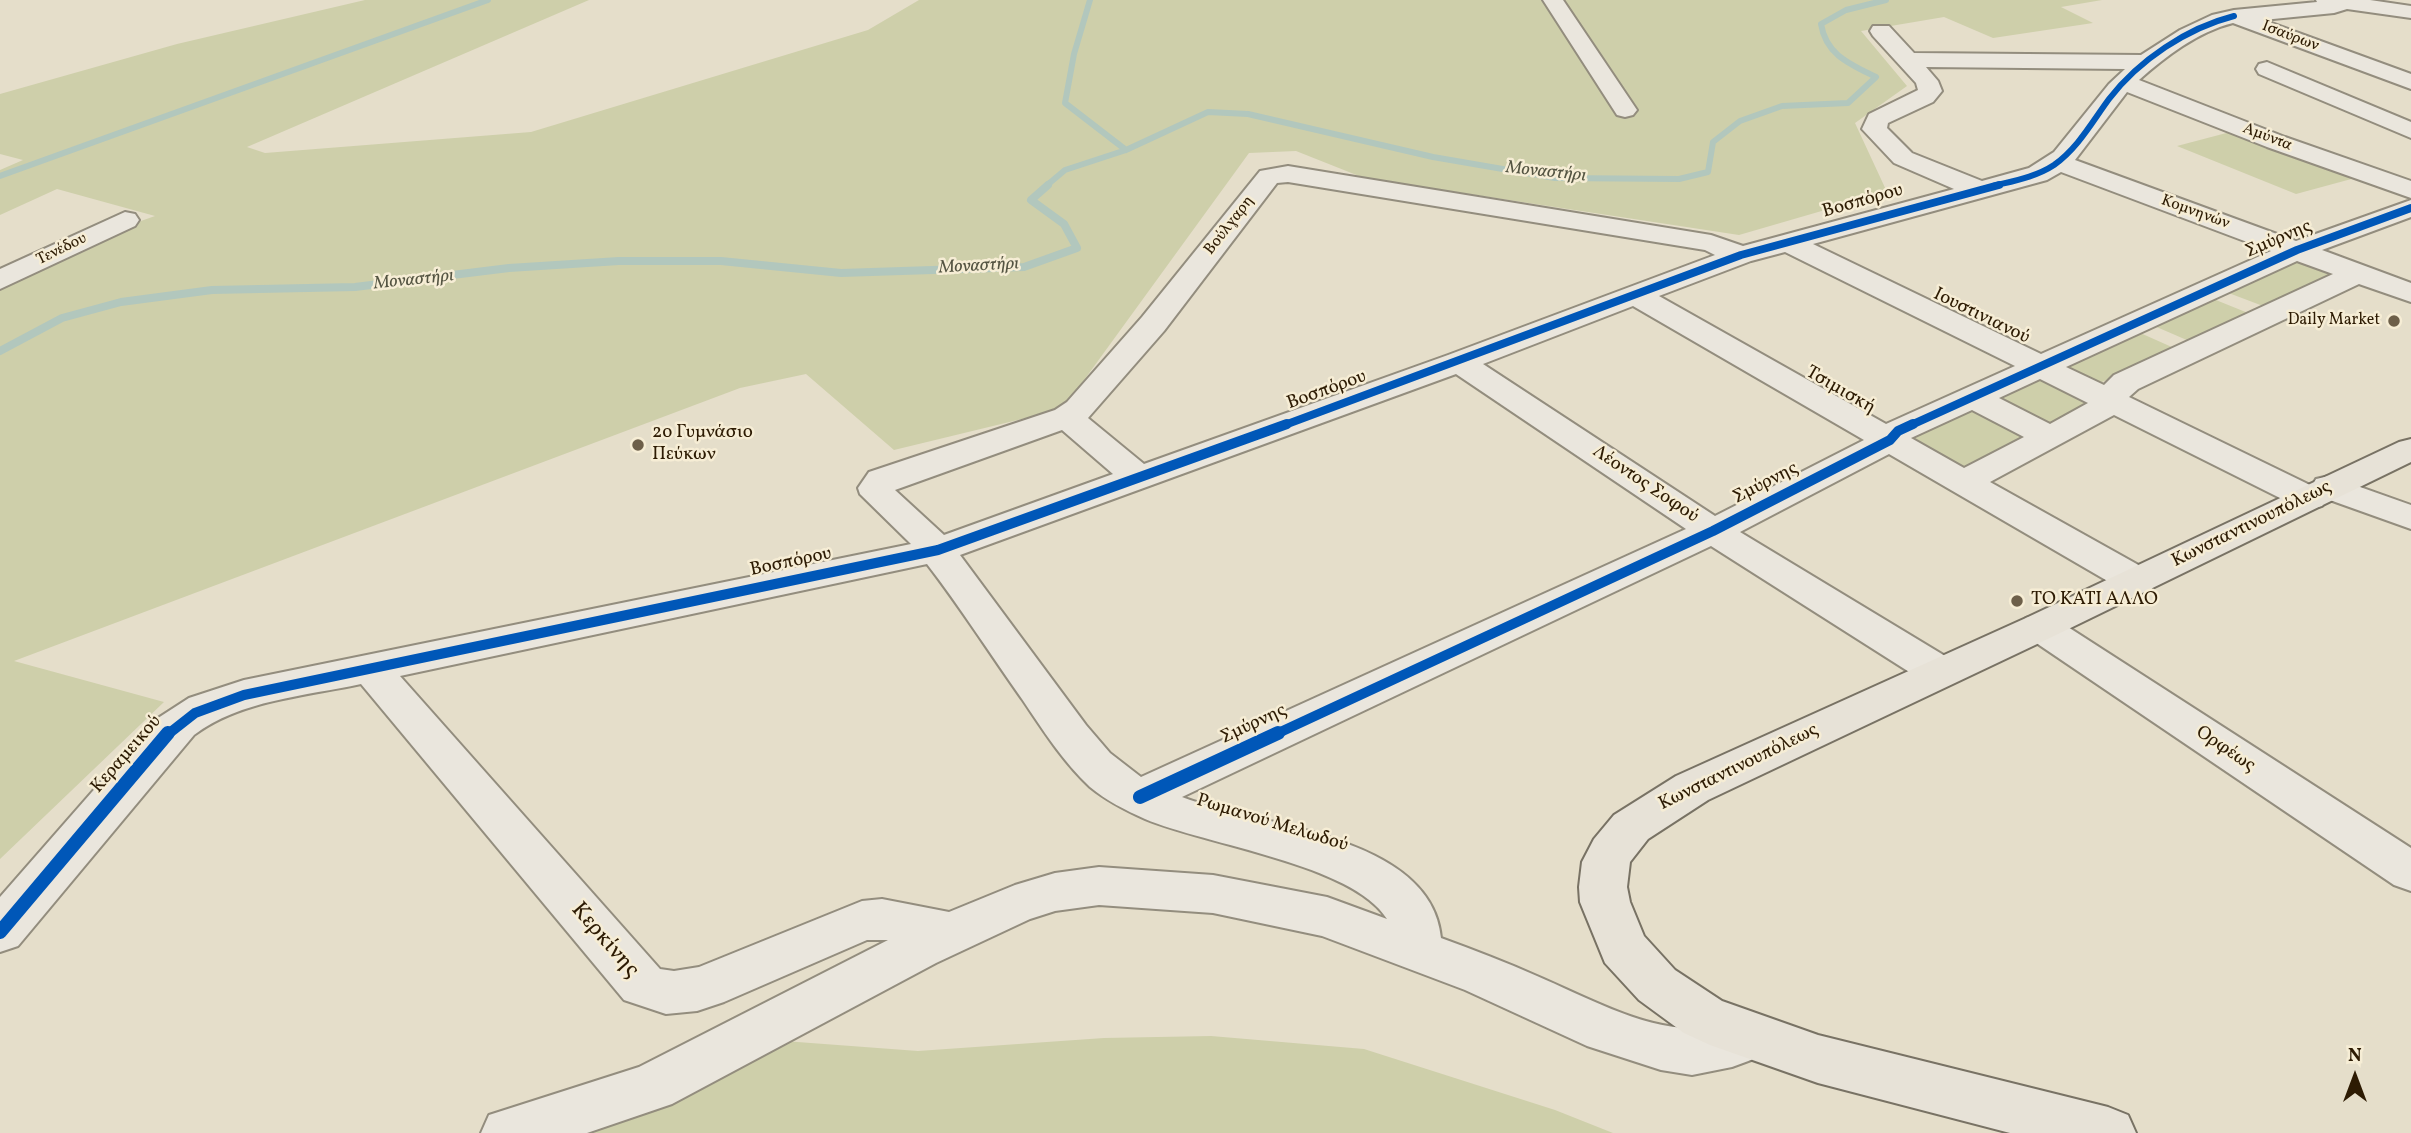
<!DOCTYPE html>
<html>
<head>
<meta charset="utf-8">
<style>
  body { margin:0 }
  #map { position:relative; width:2411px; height:1133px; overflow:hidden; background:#e5deca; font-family:Vollkorn,serif }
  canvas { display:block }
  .north { position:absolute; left:2320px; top:1042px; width:70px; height:70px; -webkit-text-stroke:5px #f6edd5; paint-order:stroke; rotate:0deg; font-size:19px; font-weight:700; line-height:28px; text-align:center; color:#2d1b03 }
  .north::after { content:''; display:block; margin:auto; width:24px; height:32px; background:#2d1b03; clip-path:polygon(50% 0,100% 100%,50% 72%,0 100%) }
</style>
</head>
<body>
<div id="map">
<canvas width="2411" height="1133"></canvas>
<div class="north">N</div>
</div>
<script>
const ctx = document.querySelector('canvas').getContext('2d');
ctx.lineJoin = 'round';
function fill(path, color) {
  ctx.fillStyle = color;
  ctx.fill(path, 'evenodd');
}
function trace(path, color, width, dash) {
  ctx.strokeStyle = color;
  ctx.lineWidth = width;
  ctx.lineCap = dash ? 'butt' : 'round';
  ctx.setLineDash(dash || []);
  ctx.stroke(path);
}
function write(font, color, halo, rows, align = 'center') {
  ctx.font = font + ' Vollkorn,serif';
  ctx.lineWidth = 5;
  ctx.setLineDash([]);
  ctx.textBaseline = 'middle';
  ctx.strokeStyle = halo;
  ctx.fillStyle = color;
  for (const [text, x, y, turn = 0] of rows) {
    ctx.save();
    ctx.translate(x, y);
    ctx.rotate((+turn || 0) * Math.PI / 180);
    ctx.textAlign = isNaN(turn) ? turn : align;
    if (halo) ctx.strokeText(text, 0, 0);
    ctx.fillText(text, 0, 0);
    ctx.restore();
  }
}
fill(new Path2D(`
  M 365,0 L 589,0 L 247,147 L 265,153 L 531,132 L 868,30 L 919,0 L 2102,0 L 2061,7 L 2093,23 L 1993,38 L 1944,17 L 1861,31 L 1907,86 L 1855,123 L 1887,192 L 1739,235 L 1364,178 L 1296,151 L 1249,153 L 1063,409 L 894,450 L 806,374 L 740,388 L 14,661 L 164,702 L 0,859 L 0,284 L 110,232 L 155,216 L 57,189 L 0,215 L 0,170 L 23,160 L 0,154 L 0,94 L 177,44 Z
  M 2234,131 L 2355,178 L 2296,194 L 2177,146 Z
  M 2299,261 L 2334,274 L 2263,306 L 2226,292 Z
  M 2211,298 L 2248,313 L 2189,341 L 2152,325 Z
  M 2138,332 L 2174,348 L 2100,383 L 2062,365 Z
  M 2036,377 L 2090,402 L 2046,427 L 1989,399 Z
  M 1974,406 L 2029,434 L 1962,468 L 1910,439 Z
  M 1211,1036 L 1364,1049 L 1555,1110 L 1613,1133 L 593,1133 L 615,1117 L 784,1041 L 918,1051 L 1104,1038 Z`), '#cecfaa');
trace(new Path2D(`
  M 1090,0 L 1074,54 L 1065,103 L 1126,150
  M 0,176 L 488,0
  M 1046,186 L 1065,170 L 1126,150 L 1208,112 L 1248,114 L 1433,157 L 1555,178 L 1679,179 L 1708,172 L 1713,142 L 1740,121 L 1782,106 L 1848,103 L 1876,77 C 1850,64 1826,55 1821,24 L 1846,10 L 1886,0`), '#b2c7bd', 6);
trace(new Path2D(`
  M 0,351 L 62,318 L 121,302 L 212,290 L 355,287 L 509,268 L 619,261 L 721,261 L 841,273 L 1024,267 L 1077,248 L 1064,224 L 1031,200 L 1048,185`), '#b2c7bd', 8);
const minor = new Path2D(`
  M 1543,0 L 1563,0 L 1637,110 L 1633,115 L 1625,117 L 1617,115 Z
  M 2316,0 L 2370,0 L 2411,6 L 2411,18 L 2347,9 L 2334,13 L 2263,20 L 2411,74 L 2411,89 L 2233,23 C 2197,32 2165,57 2139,80 L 2285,137 L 2411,181 L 2411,198 L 2267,147 L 2127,92 L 2075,160 L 2296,241 L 2411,200 L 2411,217 L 2322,250 L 2411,283 L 2411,302 L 2359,284 L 2138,389 L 2129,397 L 2312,486 L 2316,479 L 2329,476 L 2411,505 L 2411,529 L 2327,499 L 2322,506 L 2309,509 L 2296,506 L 2114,415 L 1990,482 L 2151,572 L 2156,581 L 2151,590 L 2137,593 L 2123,590 L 1889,454 L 1740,532 L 1955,662 L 1961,672 L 1955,682 L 1940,686 L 1925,682 L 1711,546 L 1182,797 C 1258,826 1432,835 1441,938 C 1474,950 1505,962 1537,976 C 1582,995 1644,1030 1694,1028 C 1713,1028 1727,1018 1745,1012 L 1764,1019 L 1772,1035 L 1764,1051 L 1751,1060 L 1732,1067 L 1692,1075 L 1661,1070 L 1587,1046 L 1465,990 L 1322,936 L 1213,913 L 1099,905 L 1055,911 L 1030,919 L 936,963 L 672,1104 L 587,1133 L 481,1133 L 489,1115 L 639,1067 L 888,940 L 867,940 L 724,1002 L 697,1011 L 666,1014 L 624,1000 L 361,684 C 306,696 240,700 194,735 L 18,946 L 0,952 L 0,897 L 155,720 L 189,698 L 244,680 L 911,544 L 860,494 L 858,488 L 869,472 L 1055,410 L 1067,402 L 1142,317 L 1260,171 L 1288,166 L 1711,235 L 1743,246 L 1954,189 L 1894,163 L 1862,129 L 1869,114 L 1918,90 L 1916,83 L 1873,36 L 1870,31 L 1873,26 L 1889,26 L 1914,53 L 2141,55 L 2180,30 L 2212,15 L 2234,10 L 2317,2 ZM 1926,67 L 2125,69 L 2109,84 L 2054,152 L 2029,168 L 1982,181 L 1912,153 L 1887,128 L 1888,123 L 1933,102 L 1942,91 L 1938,81 ZM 2061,172 L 2271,251 L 2041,354 L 1813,244 L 2047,180 ZM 1288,182 L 1705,250 L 1715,255 L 1448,355 L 1144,464 L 1088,418 L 1164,331 L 1277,183 ZM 1785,252 L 2015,366 L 1886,424 L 1659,296 L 1751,261 ZM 2297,261 L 2333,274 L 2114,375 L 2104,385 L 2066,367 ZM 1633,306 L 1864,440 L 1715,516 L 1483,364 ZM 1456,374 L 1686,529 L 1141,777 L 1110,753 L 1086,725 L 960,555 ZM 2040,379 L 2088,403 L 2050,424 L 1999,398 ZM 1972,410 L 2024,437 L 1964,468 L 1911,438 ZM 1062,430 L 1113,474 L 944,535 L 895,490 ZM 927,564 C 961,608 990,654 1022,699 C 1043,730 1063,762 1090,787 C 1107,801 1125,810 1145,819 C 1206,845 1353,864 1387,919 L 1327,897 L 1213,875 L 1099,867 L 1055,873 L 1015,885 L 949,912 L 882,899 L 862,901 L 699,967 L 674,971 L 660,969 L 400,676 Z
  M 2267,62 L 2411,122 L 2411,138 L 2259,74 L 2256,69 L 2259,64 Z
  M 125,212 L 135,214 L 139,220 L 135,226 L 0,289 L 0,269 Z
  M 2040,614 L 2054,618 L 2411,848 L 2411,891 L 2394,885 L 2026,636 L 2020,627 L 2026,618 Z`);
const major = new Path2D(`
  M 2411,439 L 2411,462 L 2054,636 L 1708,800 L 1648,839 L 1630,862 L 1627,887 L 1630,902 L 1644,936 L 1675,970 L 1722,1001 L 1818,1035 L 2108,1107 L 2128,1115 L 2136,1133 L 2010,1133 L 1818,1083 L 1710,1045 L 1684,1033 L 1639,1000 L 1605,963 L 1580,902 L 1579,887 L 1582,862 L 1594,839 L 1614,815 L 1676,776 L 2026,618 L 2399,442 Z`);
trace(minor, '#938d7e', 4);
trace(major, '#787264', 4);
fill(minor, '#eae6dd');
fill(major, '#e7e2d7');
trace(new Path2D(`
  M 1993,186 C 2013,181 2036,177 2054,165 C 2078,148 2092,122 2109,99 C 2139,60 2187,28 2234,16`), '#0057b8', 6);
trace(new Path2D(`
  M 1282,426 L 1741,255 L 1999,185
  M 1909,426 L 2297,250 L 2411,208`), '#0057b8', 8);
trace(new Path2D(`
  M 167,735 L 195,713 L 244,695 L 938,550 L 1287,424
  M 1274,735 L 1713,531 L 1890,440 L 1898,431 L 1913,424`), '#0057b8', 10);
trace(new Path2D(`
  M 1140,797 L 1278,733
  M 0,932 L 168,733`), '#0057b8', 14);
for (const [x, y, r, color] of [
  [2394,321,7,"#6d5f49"],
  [638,445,7,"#6d5f49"],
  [2017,601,7,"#6d5f49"]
]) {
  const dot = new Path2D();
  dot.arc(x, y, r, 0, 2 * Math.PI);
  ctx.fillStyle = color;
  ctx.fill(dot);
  trace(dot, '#f6edd5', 2.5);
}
write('16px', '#2d1b03', '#f6edd5', [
  ["Ισαύρων",2290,37,21],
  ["Αμύντα",2267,138,21],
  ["Κομνηνών",2195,213,20],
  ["Βούλγαρη",1230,226,-52],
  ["Τενέδου",62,250,-26]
]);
write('16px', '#2d1b03', '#f6edd5', [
  ["Daily Market",2380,321]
], 'right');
write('italic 18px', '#545442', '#f6edd5', [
  ["Μοναστήρι",1546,173,6],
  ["Μοναστήρι",979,267,-3],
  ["Μοναστήρι",414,281,-6]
]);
write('19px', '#2d1b03', '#f6edd5', [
  ["Βοσπόρου",1863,202,-16],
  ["Σμύρνης",2279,240,-23],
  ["Ιουστινιανού",1981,317,26],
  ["Βοσπόρου",1327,391,-20],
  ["Τσιμισκή",1840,391,30],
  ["Σμύρνης",1766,484,-27],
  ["Λέοντος Σοφού",1645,485,34],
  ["Κωνσταντινουπόλεως",2252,525,-26],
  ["Βοσπόρου",791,563,-12],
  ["Σμύρνης",1254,725,-25],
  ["Ορφέως",2225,750,34],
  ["Κεραμεικού",127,755,-49],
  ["Κωνσταντινουπόλεως",1739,768,-26],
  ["Ρωμανού Μελωδού",1272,824,17]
]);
write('19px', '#2d1b03', '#f6edd5', [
  ["2ο Γυμνάσιο",652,434],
  ["Πεύκων",652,456],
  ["ΤΟ ΚΑΤΙ ΑΛΛΟ",2031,601]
], 'left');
write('23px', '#2d1b03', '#f6edd5', [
  ["Κερκίνης",604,941,49]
]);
</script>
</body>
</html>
